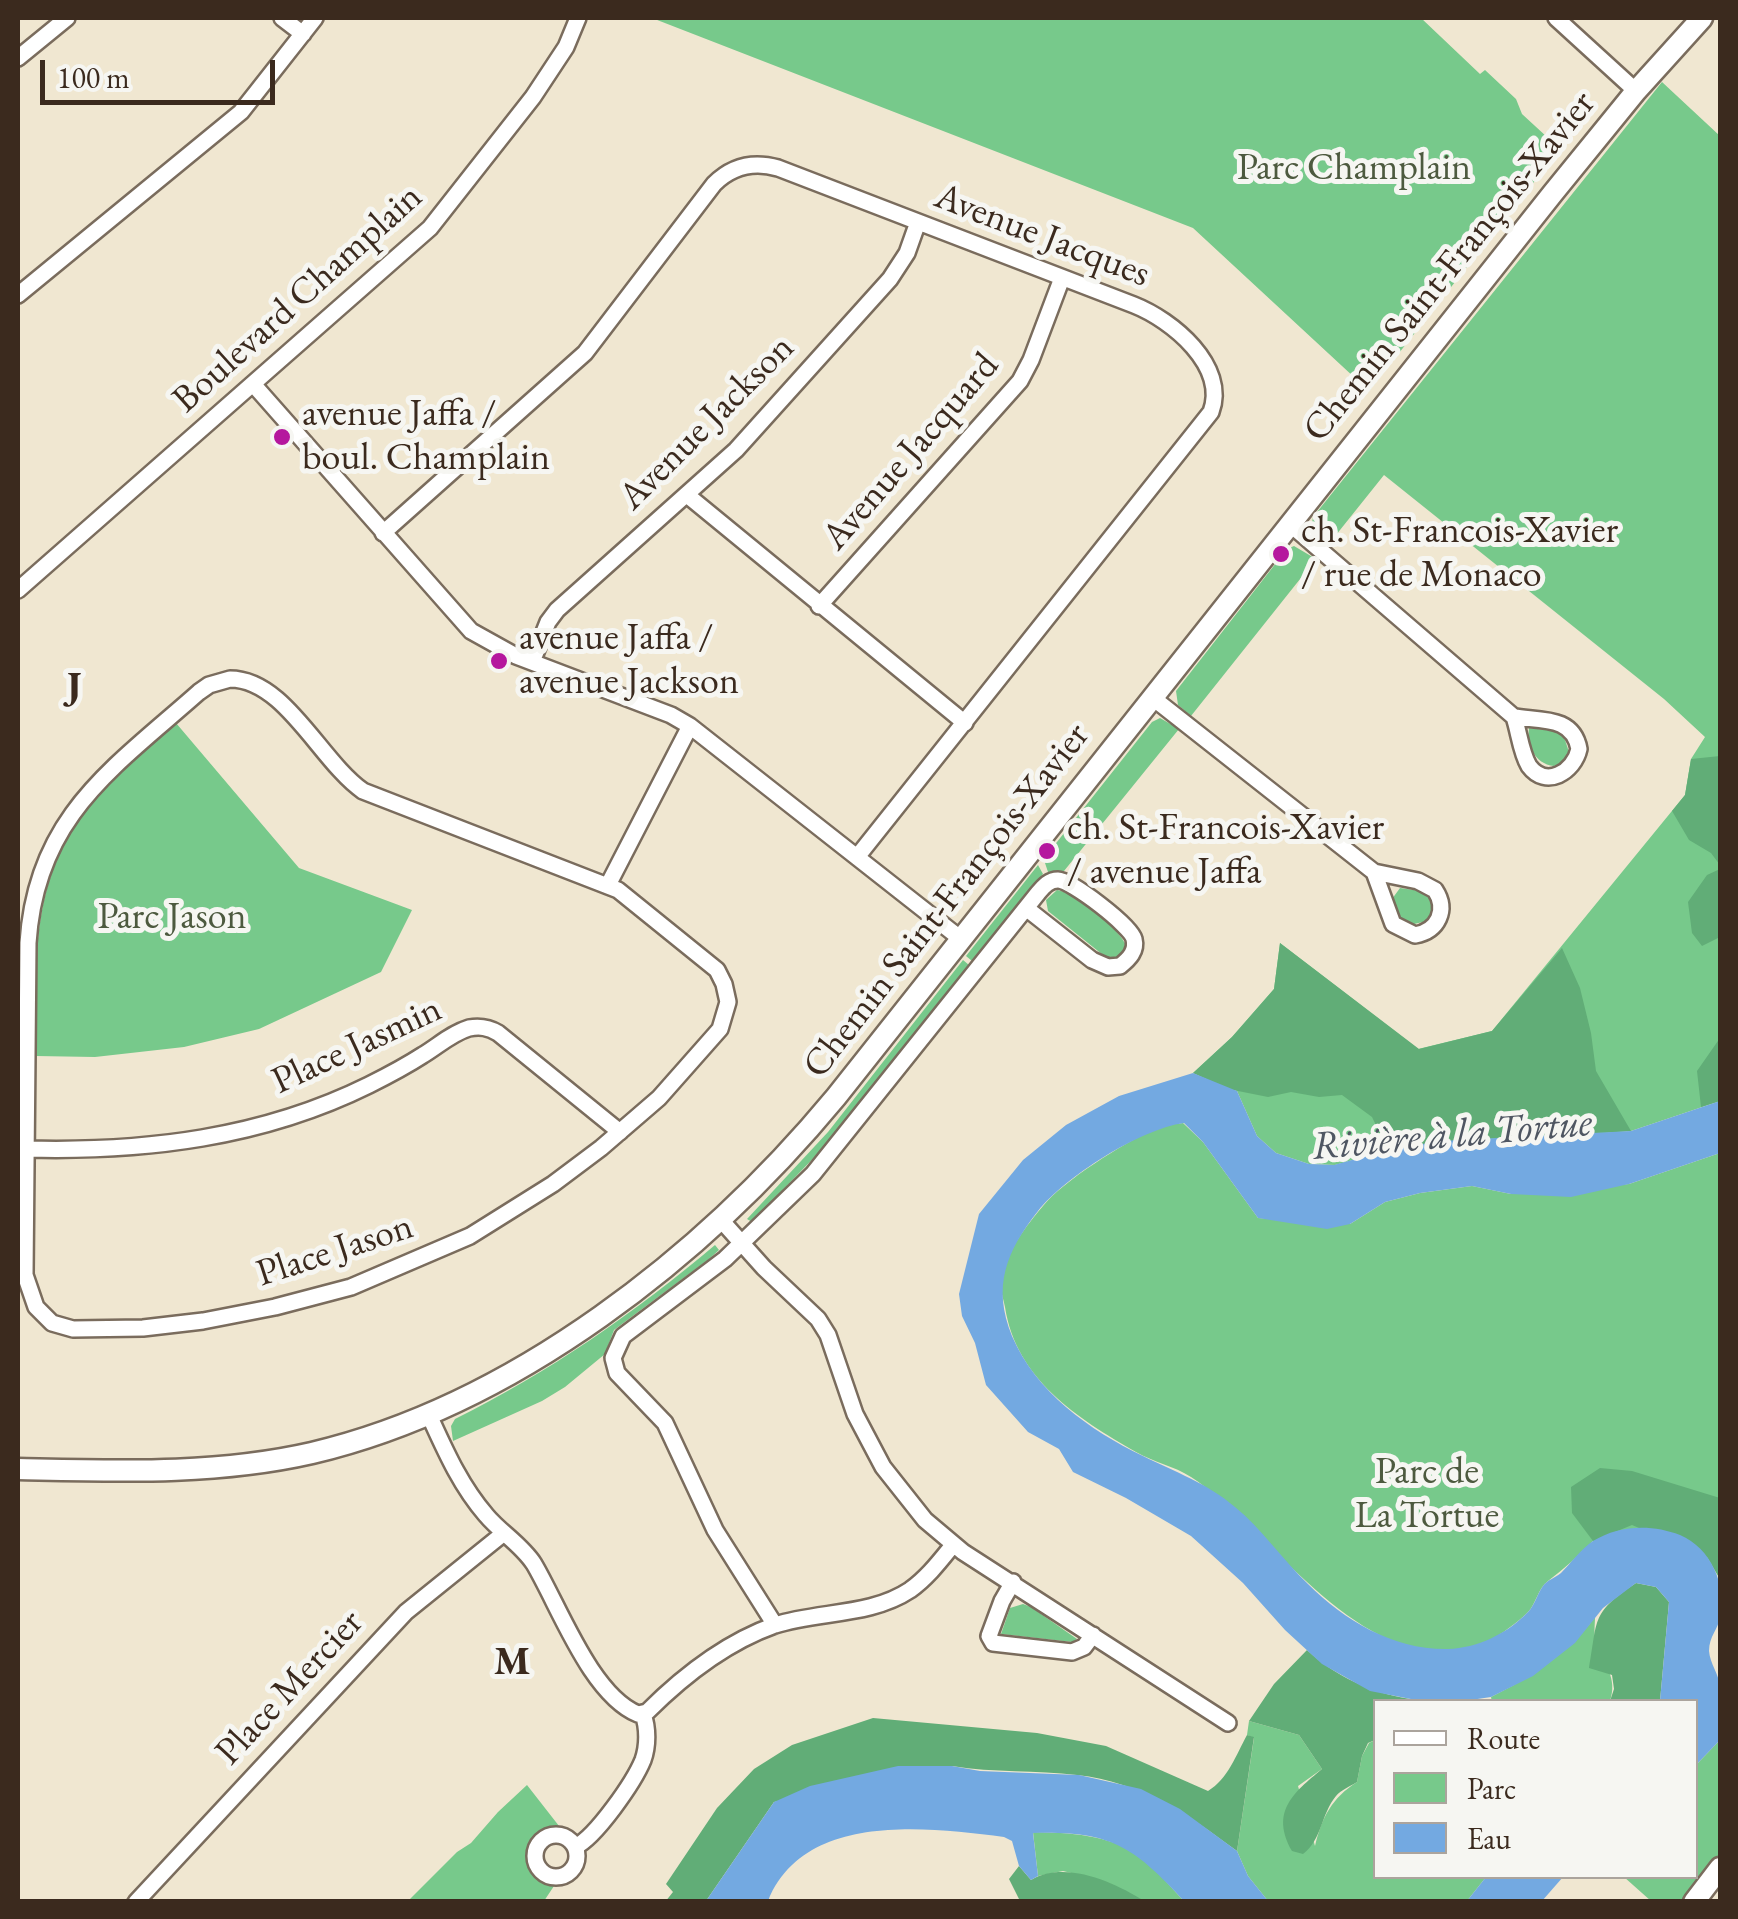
<!DOCTYPE html>
<html>
<head>
<meta charset="utf-8">
<style>
  body { margin:0 }
  #map { position:relative; width:1738px; height:1919px; overflow:hidden; background:#f0e7d1; font-family:"EB Garamond",serif }
  canvas { display:block }
  .frame { position:absolute; inset:0; border:20px solid #3b2a1e; pointer-events:none }
  .legend { position:absolute; left:1373px; top:1699px; width:325px; height:180px; box-sizing:border-box; background:#f6f6f2; border:2px solid #aba49d; margin:0; padding:12px 18px; list-style:none; font-size:30px; color:#3b2a1e }
  .legend li { display:flex; align-items:center; gap:20px; height:50px }
  .legend b { width:50px; border:2px solid #aba49d }
  .scale { position:absolute; left:40px; top:60px; width:235px; height:45px; box-sizing:border-box; border:5px solid #3b2a1e; border-top:0; padding-left:12px; font-size:30px; line-height:35px; white-space:nowrap; color:#3b2a1e; -webkit-text-stroke:8px #f6f6f2; paint-order:stroke }
</style>
</head>
<body>
<div id="map">
<canvas width="1738" height="1919"></canvas>
<div class="frame"></div>
<ul class="legend">
<li><b style="height:12px;background:#fff"></b>Route</li>
<li><b style="height:28px;background:#77c98b"></b>Parc</li>
<li><b style="height:28px;background:#73a9e1"></b>Eau</li>
</ul>
<div class="scale">100 m</div>
</div>
<script>
const ctx = document.querySelector('canvas').getContext('2d');
ctx.lineJoin = 'round';
function fill(path, color) {
  ctx.fillStyle = color;
  ctx.fill(path, 'evenodd');
}
function trace(path, color, width, dash) {
  ctx.strokeStyle = color;
  ctx.lineWidth = width;
  ctx.lineCap = dash ? 'butt' : 'round';
  ctx.setLineDash(dash || []);
  ctx.stroke(path);
}
function write(font, color, halo, rows, align = 'center') {
  ctx.font = font + ' "EB Garamond",serif';
  ctx.lineWidth = 10;
  ctx.setLineDash([]);
  ctx.textBaseline = 'middle';
  ctx.strokeStyle = halo;
  ctx.fillStyle = color;
  for (const [text, x, y, turn = 0] of rows) {
    ctx.save();
    ctx.translate(x, y);
    ctx.rotate((+turn || 0) * Math.PI / 180);
    ctx.textAlign = isNaN(turn) ? turn : align;
    if (halo) ctx.strokeText(text, 0, 0);
    ctx.fillText(text, 0, 0);
    ctx.restore();
  }
}
fill(new Path2D(`
  M 652,18 L 1421,18 L 1480,74 L 1485,70 L 1516,99 L 1522,114 L 1560,149 L 1369,391 L 1193,228 Z
  M 1662,82 L 1720,136 L 1720,1101 L 1631,1131 L 1388,1150 L 1335,1165 L 1309,1164 L 1276,1153 L 1257,1136 L 1237,1091 L 1193,1073 L 1232,1037 L 1274,989 L 1280,943 L 1418,1049 L 1492,1031 L 1685,795 L 1691,759 L 1705,737 L 1664,699 L 1384,475 L 1328,545 L 1312,523 L 1313,517 Z
  M 1294,546 L 1316,559 L 1191,716 L 1178,705 L 1176,691 L 1287,549 Z
  M 1160,718 L 1179,729 L 1064,871 L 1048,872 L 1045,863 L 1056,850 L 1053,847 L 1152,722 Z
  M 176,723 L 299,868 L 412,910 L 381,972 L 259,1029 L 184,1047 L 95,1057 L 36,1056 C 36,957 28,876 97,796 C 120,769 150,747 176,723 Z
  M 1529,728 L 1556,731 L 1564,737 L 1569,752 L 1563,762 L 1554,766 C 1534,764 1527,744 1529,728 Z
  M 1038,865 L 1043,874 L 972,961 L 966,956 Z
  M 1400,888 L 1421,891 L 1431,900 L 1431,914 L 1427,921 L 1410,925 L 1398,916 L 1392,899 Z
  M 1057,890 C 1073,892 1122,930 1126,946 C 1122,957 1113,961 1103,955 L 1048,911 L 1046,900 Z
  M 963,960 L 969,965 L 827,1144 L 752,1222 L 747,1219 L 828,1132 Z
  M 1183,1123 L 1203,1142 L 1258,1218 L 1350,1224 L 1385,1202 L 1420,1193 L 1472,1186 L 1511,1194 L 1629,1184 L 1720,1153 L 1720,1579 L 1707,1557 L 1593,1541 C 1578,1556 1564,1569 1548,1581 C 1538,1588 1536,1604 1528,1612 C 1517,1623 1492,1642 1477,1646 C 1360,1680 1275,1532 1191,1477 C 1174,1466 1153,1462 1136,1452 C 1077,1418 1016,1379 1005,1307 C 1003,1298 999,1286 1001,1277 C 1007,1251 1026,1226 1043,1206 C 1063,1181 1124,1143 1154,1129 C 1163,1125 1174,1124 1183,1123 Z
  M 715,1245 L 719,1250 L 709,1259 L 614,1330 L 605,1354 L 565,1387 L 542,1401 L 453,1441 L 451,1426 L 455,1419 C 548,1373 636,1312 715,1245 Z
  M 1023,1604 L 1031,1607 L 1077,1639 L 1072,1642 L 1001,1634 L 1010,1608 Z
  M 1595,1617 C 1595,1626 1593,1635 1597,1643 C 1604,1665 1618,1678 1610,1701 L 1492,1702 L 1491,1697 C 1533,1676 1567,1654 1595,1617 Z
  M 1249,1721 L 1299,1735 L 1322,1769 L 1298,1786 L 1315,1846 C 1322,1817 1332,1798 1357,1782 L 1362,1756 L 1369,1743 L 1375,1740 L 1376,1876 L 1486,1877 L 1467,1901 L 1268,1901 L 1248,1876 L 1237,1851 L 1254,1738 L 1247,1735 Z
  M 1720,1740 L 1720,1854 L 1683,1901 L 1651,1901 L 1624,1877 L 1696,1876 L 1696,1765 Z
  M 527,1785 L 559,1826 C 541,1827 531,1836 526,1853 L 534,1875 L 554,1886 L 544,1901 L 408,1901 L 457,1852 L 471,1843 L 498,1812 Z
  M 1033,1832 C 1070,1833 1108,1834 1140,1856 C 1156,1868 1170,1887 1184,1901 L 1144,1901 L 1100,1880 L 1063,1871 L 1038,1876 Z`), '#77c98b');
fill(new Path2D(`
  M 1720,756 L 1720,865 L 1711,853 L 1689,840 L 1672,811 L 1685,795 L 1691,759 Z
  M 1720,869 L 1720,937 L 1702,946 L 1692,933 L 1688,902 L 1707,875 Z
  M 1280,943 L 1419,1049 L 1492,1031 L 1562,948 L 1580,988 L 1591,1033 L 1596,1071 L 1631,1131 C 1549,1136 1469,1136 1388,1150 L 1372,1117 L 1342,1095 L 1319,1097 L 1291,1092 L 1268,1097 L 1228,1089 L 1193,1073 L 1232,1037 L 1274,989 Z
  M 1720,1038 L 1720,1101 L 1701,1107 L 1697,1071 Z
  M 1600,1468 L 1632,1471 L 1720,1498 L 1720,1579 L 1707,1557 L 1632,1525 L 1593,1541 L 1572,1513 L 1571,1487 Z
  M 1636,1583 L 1656,1587 L 1669,1602 L 1660,1701 L 1610,1701 L 1614,1689 L 1612,1675 L 1589,1668 C 1598,1618 1591,1613 1636,1583 Z
  M 1307,1650 C 1341,1681 1381,1697 1427,1701 L 1376,1702 L 1375,1740 L 1368,1743 L 1362,1756 L 1357,1782 C 1351,1786 1341,1790 1336,1796 C 1321,1814 1322,1840 1303,1854 L 1292,1851 C 1270,1812 1293,1793 1322,1769 L 1299,1735 L 1249,1721 L 1274,1684 Z
  M 873,1718 L 1037,1733 L 1106,1746 L 1208,1791 C 1228,1779 1236,1755 1247,1735 L 1254,1737 L 1237,1851 C 1187,1814 1141,1782 1077,1775 C 1036,1770 994,1773 952,1766 L 774,1802 L 706,1901 L 665,1902 L 673,1892 L 666,1884 L 717,1808 L 754,1769 L 792,1745 Z
  M 1019,1866 L 1031,1880 C 1065,1860 1114,1882 1144,1901 L 1020,1901 L 1009,1879 Z`), '#61ad77');
fill(new Path2D(`
  M 1193,1073 L 1237,1091 L 1257,1136 L 1276,1153 L 1309,1164 L 1334,1165 L 1388,1150 L 1440,1141 L 1631,1131 L 1720,1101 L 1720,1153 L 1629,1184 L 1571,1197 L 1511,1194 L 1472,1186 L 1420,1193 L 1385,1202 L 1350,1224 L 1327,1229 L 1258,1218 L 1203,1142 L 1184,1123 C 1140,1129 1065,1177 1038,1211 C 1006,1252 992,1286 1012,1336 C 1036,1392 1089,1430 1143,1456 C 1175,1472 1207,1483 1235,1507 C 1262,1529 1282,1559 1308,1584 C 1345,1621 1394,1650 1448,1649 C 1477,1648 1507,1634 1528,1612 C 1535,1605 1537,1594 1543,1586 C 1547,1580 1555,1578 1561,1573 C 1571,1563 1581,1549 1593,1541 C 1619,1525 1652,1524 1680,1535 C 1711,1548 1727,1585 1720,1617 C 1718,1630 1709,1636 1709,1651 C 1710,1664 1719,1674 1720,1687 C 1723,1704 1721,1723 1720,1740 L 1696,1765 L 1696,1702 L 1660,1701 L 1669,1602 L 1656,1587 L 1636,1583 L 1603,1608 L 1575,1643 L 1533,1676 L 1491,1697 L 1464,1701 L 1421,1701 L 1370,1691 L 1322,1664 L 1285,1630 L 1243,1583 L 1191,1536 L 1126,1498 L 1073,1472 L 1059,1449 L 1028,1432 L 986,1385 L 975,1343 L 962,1316 L 959,1294 L 979,1214 L 1023,1160 L 1066,1125 L 1119,1096 Z
  M 898,1766 L 952,1766 L 980,1771 L 1079,1775 L 1141,1789 L 1180,1809 L 1237,1851 L 1248,1876 L 1268,1901 L 1184,1901 C 1133,1846 1111,1831 1033,1833 L 1038,1876 L 1031,1880 L 1019,1866 L 1012,1841 L 1004,1837 C 925,1827 804,1812 768,1901 L 706,1901 L 774,1802 L 810,1786 Z
  M 1486,1877 L 1486,1876 L 1563,1877 L 1542,1901 L 1467,1901 Z`), '#73a9e1');
const street = new Path2D(`
  M 282,18 L 303,34
  M 1556,18 L 1636,91
  M 18,58 L 67,18
  M 18,295 L 241,112 L 315,18
  M 253,384 L 471,631 L 516,656 L 671,715 L 690,726 L 961,939
  M 687,495 L 965,723
  M 1290,524 L 1514,717
  M 383,533 L 585,353 L 714,184 C 732,166 753,161 778,168 L 1134,305 C 1172,320 1228,366 1211,412 L 857,857
  M 18,590 L 430,228 L 533,97 L 566,47 L 578,18
  M 819,606 L 1020,381 L 1031,360 L 1062,278
  M 532,662 L 548,622 L 557,610 L 736,450 L 890,279 L 907,253 L 918,222
  M 230,679 C 285,679 320,761 363,791 L 618,890 L 717,970 L 724,984 L 728,1002 L 720,1029 L 659,1098 L 601,1148 L 553,1184 L 470,1236 L 351,1287 L 275,1307 L 203,1321 L 143,1328 L 73,1329 L 52,1323 L 36,1307 L 25,1275 L 28,943 C 36,817 112,769 199,692 L 209,685 Z
  M 1153,698 L 1374,872
  M 1514,717 C 1541,721 1573,716 1579,749 C 1574,772 1546,789 1529,766 C 1521,753 1519,732 1514,717 Z
  M 1374,872 L 1418,881 L 1435,890 C 1448,910 1438,931 1415,935 L 1393,924 Z
  M 608,885 L 690,726
  M 27,1149 C 145,1152 262,1138 369,1085 C 387,1076 406,1066 423,1055 C 438,1046 452,1033 469,1028 C 480,1026 488,1027 498,1033 L 620,1132
  M 721,1220 L 764,1268 L 818,1319 L 828,1335 L 855,1414 L 883,1467 L 925,1520 L 963,1552 L 1228,1723
  M 429,1415 C 445,1450 460,1485 486,1515 C 500,1532 522,1545 534,1564 C 559,1606 591,1695 638,1714 L 647,1712 C 683,1676 727,1642 775,1625 C 819,1611 871,1616 910,1590 C 927,1578 940,1561 953,1545
  M 1013,1582 L 1002,1601 L 989,1636 L 993,1643 L 1072,1652 L 1084,1647 L 1093,1635
  M 775,1625 L 715,1530 L 665,1423 L 617,1373 L 613,1358 L 623,1336 L 725,1259 L 813,1174 L 1038,893 C 1044,886 1049,880 1058,880 C 1071,880 1131,926 1134,939 C 1137,951 1129,959 1120,966 L 1108,967 L 1092,960 L 1026,908
  M535 1856a21 21 0 1 1 42 0a21 21 0 1 1-42 0Z
  M 575,1847 C 596,1837 634,1782 643,1760 C 648,1746 648,1728 643,1714
  M 136,1902 L 406,1612 L 504,1533`);
const secondary = new Path2D(`
  M 18,1469 C 116,1471 216,1475 312,1453 C 515,1405 705,1255 836,1097 L 1553,193 L 1636,91 L 1702,18
  M 1694,1902 L 1720,1868`);
trace(street, '#7a6c5d', 20);
trace(secondary, '#7a6c5d', 25);
trace(street, '#fff', 15);
trace(secondary, '#fff', 20);
for (const [x, y, r, color] of [
  [282,437,10,"#b5179e"],
  [1281,554,10,"#b5179e"],
  [499,661,10,"#b5179e"],
  [1047,851,10,"#b5179e"]
]) {
  const dot = new Path2D();
  dot.arc(x, y, r, 0, 2 * Math.PI);
  ctx.fillStyle = color;
  ctx.fill(dot);
  trace(dot, '#f6f6f2', 4);
}
write('38px', '#4d5a3f', '#f6f6f2', [
  ["Parc Champlain",1354,169],
  ["Parc Jason",172,918],
  ["Parc de",1427,1473],
  ["La Tortue",1427,1517]
]);
write('38px', '#3b2a1e', '#f6f6f2', [
  ["Avenue Jacques",1042,236,21],
  ["Chemin Saint-François-Xavier",1450,267,-51],
  ["Boulevard Champlain",298,299,-42],
  ["Avenue Jackson",707,423,-45],
  ["Avenue Jacquard",911,452,-49],
  ["Chemin Saint-François-Xavier",947,901,-52],
  ["Place Jasmin",357,1046,-25],
  ["Place Jason",335,1251,-18],
  ["Place Mercier",290,1688,-47]
]);
write('38px', '#3b2a1e', '#f6f6f2', [
  ["avenue Jaffa /",302,415],
  ["boul. Champlain",302,459],
  ["ch. St-Francois-Xavier",1301,532],
  ["/ rue de Monaco",1301,576],
  ["avenue Jaffa /",519,639],
  ["avenue Jackson",519,683],
  ["ch. St-Francois-Xavier",1067,829],
  ["/ avenue Jaffa",1067,873]
], 'left');
write('bold 40px', '#3b2a1e', '#f6f6f2', [
  ["J",74,688],
  ["M",512,1663]
]);
write('italic 40px', '#4f5662', '#f6f6f2', [
  ["Rivière à la Tortue",1452,1136,-5]
]);
</script>
</body>
</html>
